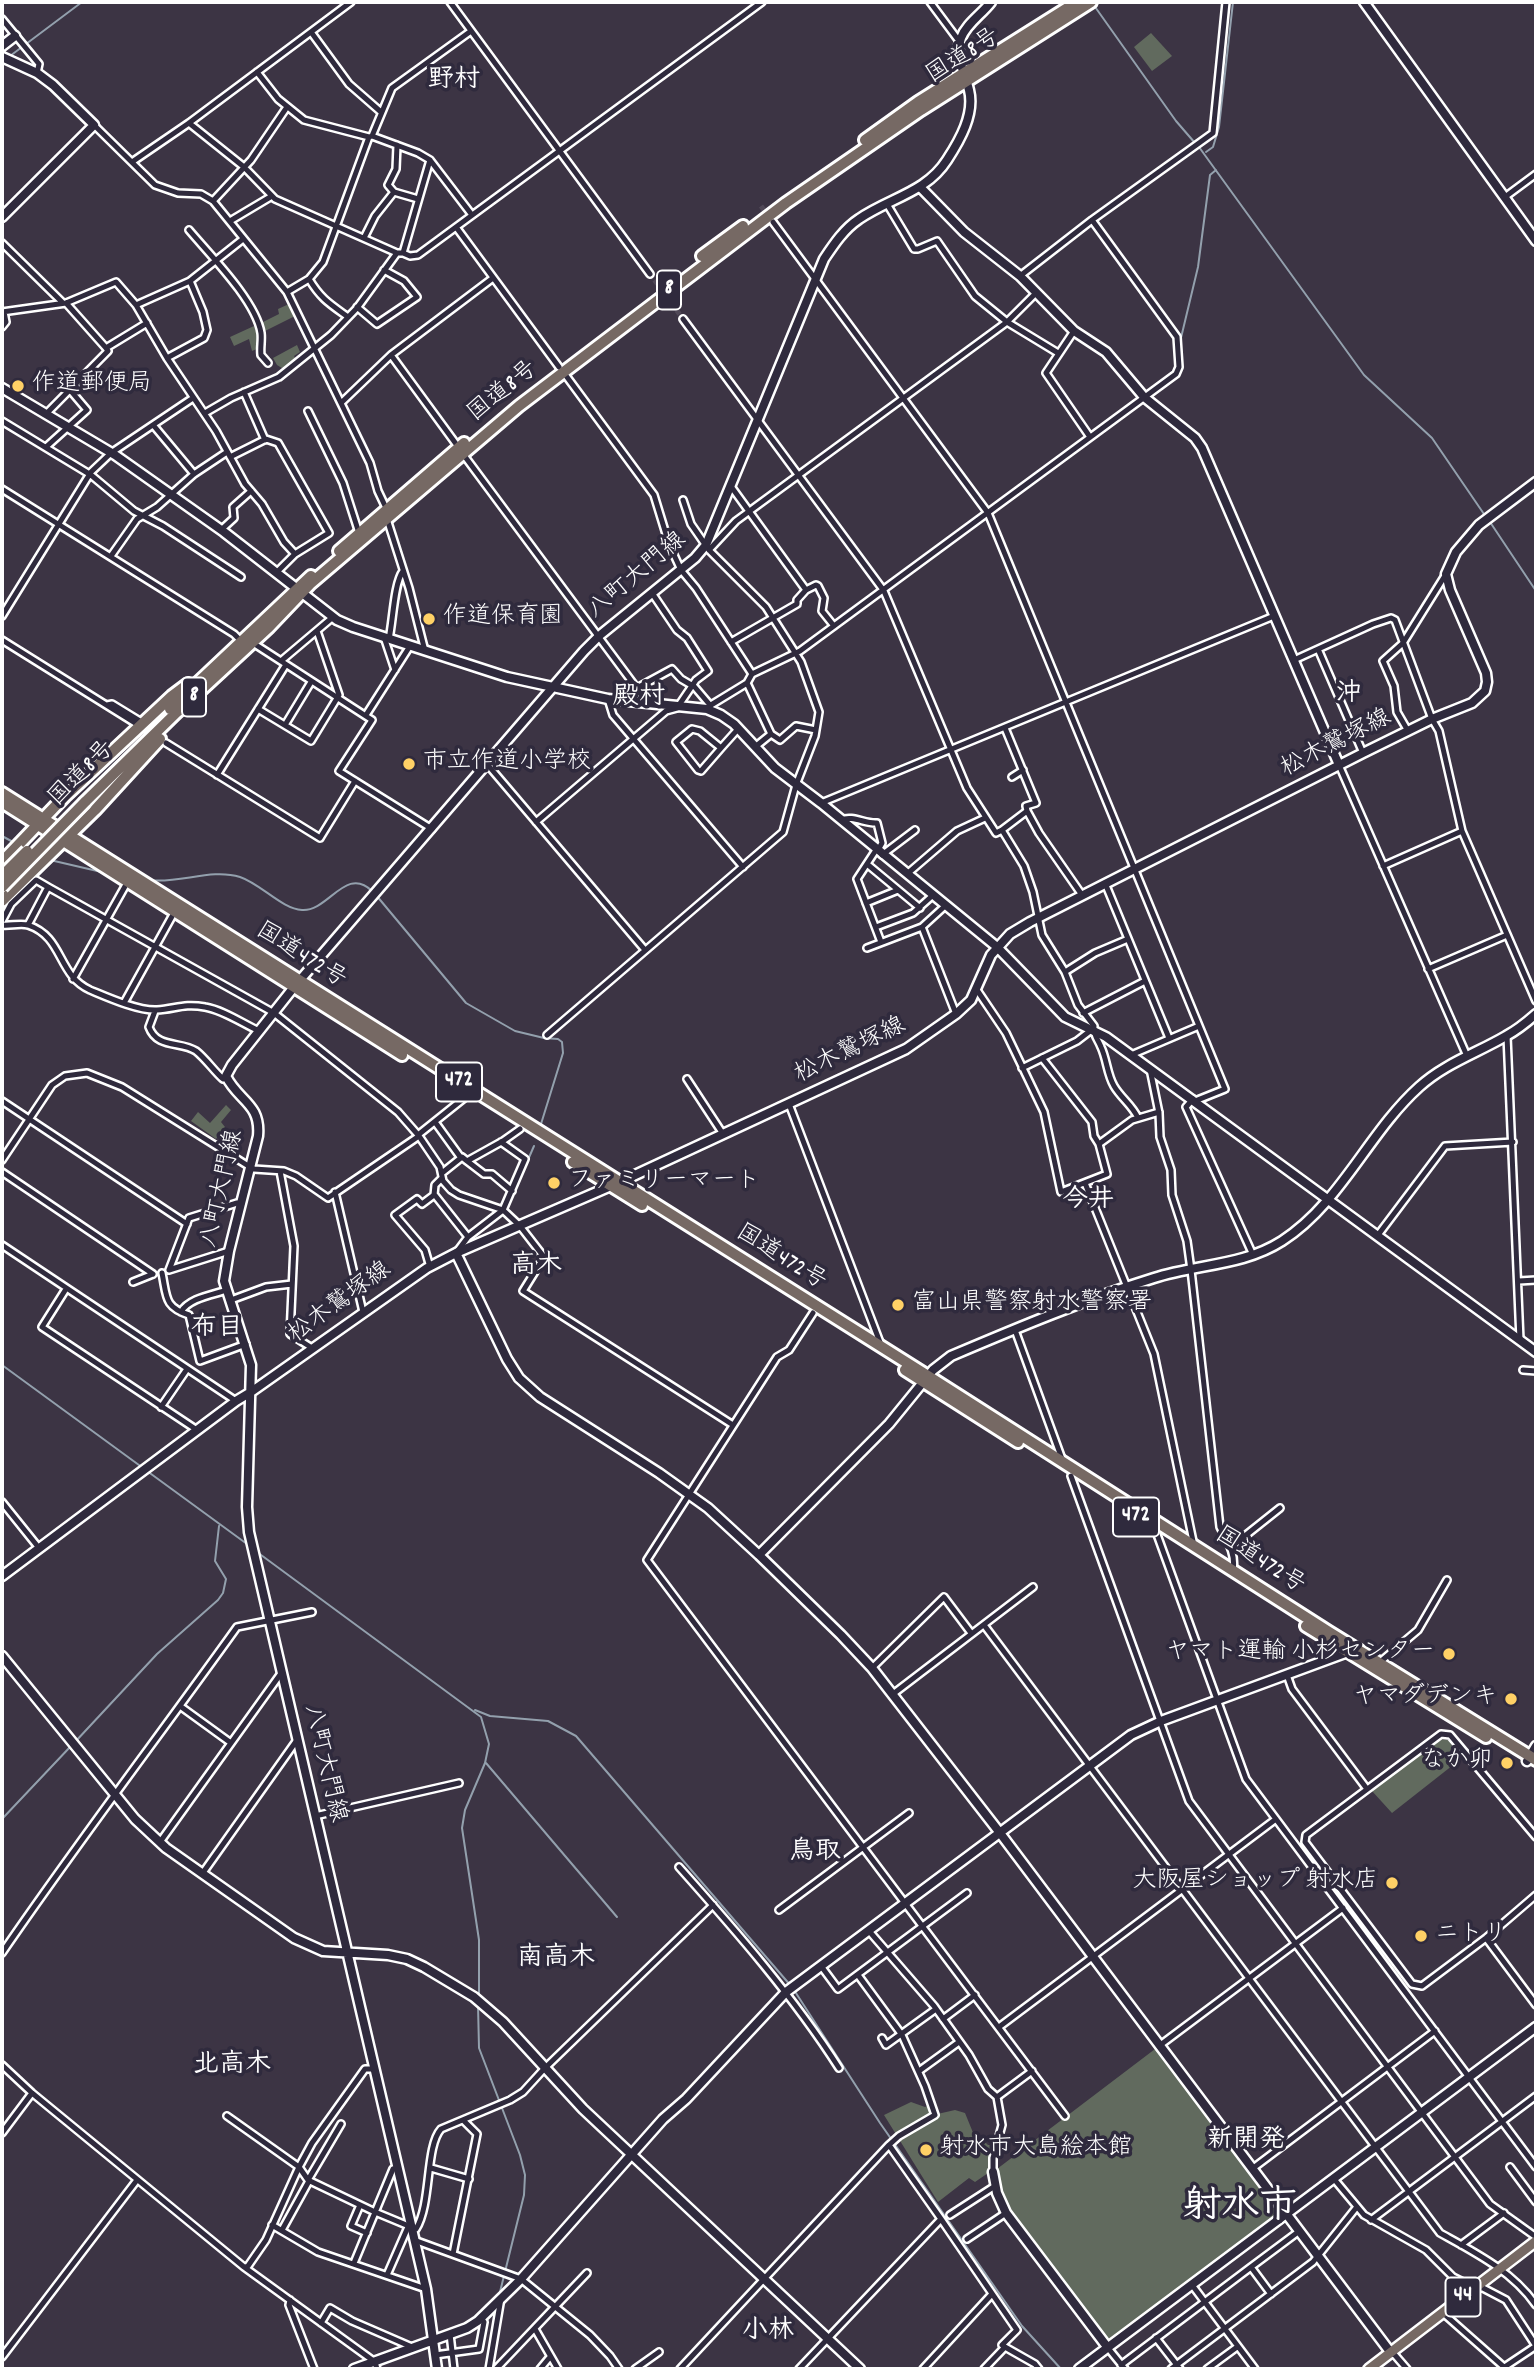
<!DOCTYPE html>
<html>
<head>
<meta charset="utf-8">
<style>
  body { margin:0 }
  #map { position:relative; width:1538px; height:2371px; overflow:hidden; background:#3c3444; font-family:Dekko,sans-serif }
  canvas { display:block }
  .frame { position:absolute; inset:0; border:4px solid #fff; pointer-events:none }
</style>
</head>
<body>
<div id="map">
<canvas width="1538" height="2371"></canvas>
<div class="frame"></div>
</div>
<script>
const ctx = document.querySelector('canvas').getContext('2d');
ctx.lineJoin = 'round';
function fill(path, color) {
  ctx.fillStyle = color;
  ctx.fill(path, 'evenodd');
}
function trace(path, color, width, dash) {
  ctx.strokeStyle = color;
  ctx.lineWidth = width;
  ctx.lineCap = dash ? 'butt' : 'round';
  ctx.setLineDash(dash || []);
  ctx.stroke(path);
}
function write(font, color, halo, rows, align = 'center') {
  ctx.font = font + ' Dekko,"Klee One",sans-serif';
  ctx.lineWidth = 7;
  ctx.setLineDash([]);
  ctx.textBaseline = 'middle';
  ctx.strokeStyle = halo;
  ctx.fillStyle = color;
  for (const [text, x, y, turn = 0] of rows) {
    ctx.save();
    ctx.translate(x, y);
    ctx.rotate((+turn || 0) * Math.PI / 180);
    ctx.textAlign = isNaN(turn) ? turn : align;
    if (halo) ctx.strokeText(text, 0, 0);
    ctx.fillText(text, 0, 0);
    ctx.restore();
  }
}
fill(new Path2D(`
  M 1151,33 L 1172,56 L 1152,71 L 1134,47 Z
  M 289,304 L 295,316 L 265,331 L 261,323 L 279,314 L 278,309 Z
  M 254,326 L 258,336 L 257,349 L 252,351 L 249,339 L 234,346 L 230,337 Z
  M 297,345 L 300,352 L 294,356 L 296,360 L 285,370 L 277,365 L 273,358 Z
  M 226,1105 L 231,1110 L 221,1122 L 225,1127 L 216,1139 L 191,1121 L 198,1112 L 210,1123 Z
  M 1440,1739 L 1448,1740 L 1462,1758 L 1392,1813 L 1372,1791 Z
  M 1159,2046 L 1285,2215 L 1108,2347 L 1002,2204 L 993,2172 Z
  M 911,2102 L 925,2107 L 930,2105 L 933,2115 L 955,2110 L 965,2113 L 974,2135 L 977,2134 L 988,2145 L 994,2145 L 991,2171 L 975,2182 L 969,2178 L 938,2202 L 884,2115 Z`), '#616a5e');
trace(new Path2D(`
  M 1093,4 L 1176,121 L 1195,143
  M 10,56 L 82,2
  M 1199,147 L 1364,375 L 1432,438 L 1486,517
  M 1206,152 L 1213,147 L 1219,127 L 1233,2
  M 1180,342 L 1198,267 L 1210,175 L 1216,170
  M 1490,522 L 1536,591
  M 2,836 L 13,842
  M 50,860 L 106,873
  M 149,880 C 179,884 211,868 240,877 C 261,884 282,909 302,910 C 328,912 346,865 372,891
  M 376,895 L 466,1003 L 515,1031 L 544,1038 L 558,1039 L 562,1042 L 563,1053 L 541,1124
  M 527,1162 L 534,1146
  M 2,1365 L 143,1468
  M 147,1471 L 247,1544
  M 257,1552 L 481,1717 L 489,1744 L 485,1763 L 465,1810 L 462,1828 L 479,1940 L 479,1996
  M 475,1710 L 490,1716 L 548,1721 L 576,1736 L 791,1986
  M 75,1742 L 157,1654 L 218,1600 L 223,1593 L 226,1579 L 215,1561 L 219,1526
  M 486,1763 L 617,1917
  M 2,1819 L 71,1746
  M 794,1990 L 880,2123 L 1022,2326 L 1061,2369
  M 478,2005 L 479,2048 L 520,2155 L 525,2175 L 524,2195 L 499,2296
  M 486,2369 L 496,2308`), '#93a0ad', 2);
trace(new Path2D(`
  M 761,206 L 769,217
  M 650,274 L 683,319`), '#504857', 5, [5, 2.5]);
const street = new Path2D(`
  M 450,2 L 650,274
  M 930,2 L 959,41
  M 2,19 L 39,64 L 37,73
  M 311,32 L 349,84 L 381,112
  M 257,72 L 278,99 L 304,120 L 369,137
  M 189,123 L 244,167 L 275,199 L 397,253
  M 94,125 L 155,185 L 178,193 L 201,194 L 213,201 L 287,292 L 370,463 L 378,491 L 387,510
  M 372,136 L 418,153 L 430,160 L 472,215
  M 397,145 L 396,169 L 388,185 L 394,192 L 418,199
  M 132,162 L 189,123 L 351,2
  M 1505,197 L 1536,174
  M 213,201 L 251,160 L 287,107
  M 887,204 L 914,249 L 918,249 L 937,241 L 975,296 L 1007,322 L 1058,353
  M 230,221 L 272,196
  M 773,222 L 988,513 L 1225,1089 L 1195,1101
  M 456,227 L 559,367
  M 189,230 C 210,255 256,301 261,333 C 262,340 260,348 261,355 L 268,363
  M 364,238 L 375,216 L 394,192
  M 2,243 L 63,303
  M 403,253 L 410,256 L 418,255 L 762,2
  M 1020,276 L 1092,220 L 1213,133 L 1226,2
  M 309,279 C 321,299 330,304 348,317
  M 287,292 L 309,279 L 323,262 L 369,137 L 372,136 L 392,88 L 471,31
  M 66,303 L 106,348
  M 136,305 L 190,281 L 243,239
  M 357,307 L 377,324 L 417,297 L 404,281 L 384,270
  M 2,312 L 66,303 L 116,282 L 136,305 L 167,358 L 216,431 L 245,484 L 262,504 L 284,542 L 295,554 L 276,573
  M 683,319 L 884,591 L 967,788 L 996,833 L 1002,830 L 1024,866 L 1033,892 L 1042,935 L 1065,972 L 1078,1005 L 1094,1026 C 1093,1035 1098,1039 1101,1047 C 1107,1060 1107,1074 1114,1086 C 1121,1098 1132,1105 1138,1118
  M 2,327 L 6,322 L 4,312
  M 1074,331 L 1046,373 L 1090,437
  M 391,355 L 459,448
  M 167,358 L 204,338 L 207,330 L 203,312 L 190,281
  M 564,373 L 654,495 L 669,544 L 681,570 L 696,588 L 752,674
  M 244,392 L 265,440
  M 341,403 L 391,355 L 493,278
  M 308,411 L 343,483 L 359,533
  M 205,413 L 231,398 L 279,377 L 331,335 L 357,308 L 397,253 L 403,253 L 430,160
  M 46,414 L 108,351 L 106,348 L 147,323
  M 2,421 L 91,475 L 134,511 L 163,526 L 241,577
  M 154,426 L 194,474
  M 46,447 L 87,410 L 70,390
  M 463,454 L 647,702
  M 230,457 L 266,439 L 278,443 L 329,533 L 295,554
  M 730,485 L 806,590 L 816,585 L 818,586 L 824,598 L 822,611 L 834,626
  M 2,489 L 234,634 L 241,641
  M 683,500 L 691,524 L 709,550 L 736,521 L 1007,322 L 1036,293
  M 387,519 L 409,588 L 425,651
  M 221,530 L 234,518 L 233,507 L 251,491
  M 111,556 L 137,519 L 157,507 L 194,474 L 227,452
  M 2,616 L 91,472 L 111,453 L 193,398
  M 384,637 L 395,670
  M 389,639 C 393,621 394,583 403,571
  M 2,640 L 135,723
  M 731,642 L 797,604 L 797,600 L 806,590
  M 253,643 L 372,720 L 339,771 L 432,829
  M 1318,649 L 1363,753
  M 1294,660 L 1373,624 L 1391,618 L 1395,620 L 1432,719 L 1439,731 L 1462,831 L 1536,1001
  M 281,661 L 333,617
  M 747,683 L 771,734 L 755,747
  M 693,685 L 710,705
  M 637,688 L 672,669 L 681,679 L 693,686
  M 608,699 L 613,715 L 743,867
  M 107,705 L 112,704 L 143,723
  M 258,709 L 311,741 L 339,695 L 317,631
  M 707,709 L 711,705 L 747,683 L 752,674 L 800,651 L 1176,374 L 1179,367 L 1177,337 L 1092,220
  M 366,715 L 410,646
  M 285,725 L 311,682
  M 1408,731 L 1397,712 L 1394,686 L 1383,661 L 1403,643 L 1446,574
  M 771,734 L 780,740 L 796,726 L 816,730
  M 166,743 L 320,838 L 355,781
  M 721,748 L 701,771 L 698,770 L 676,742 L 692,729 L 700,731 L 721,748 L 738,729
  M 487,764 L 645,950
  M 1339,765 L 1467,1056
  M 217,775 L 285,666
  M 1012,777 L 1023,770
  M 821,803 L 1274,616
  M 1027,811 L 1039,833 L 1082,895
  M 841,820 C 853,815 865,824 877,823 L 882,843 L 878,850
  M 536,822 L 666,711 L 677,708 L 696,680 L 708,671 L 687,638 L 677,630 L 652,593
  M 1002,830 L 1027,811 L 1026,806 L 1036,803 L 1005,728
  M 876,850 L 857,879 L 881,942
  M 882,855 L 915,830
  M 867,864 L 920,908
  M 1383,866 L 1462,831
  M 907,874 L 957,831 L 985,818
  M 1105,883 L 1169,1038
  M 866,903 L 898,890
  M 2,921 L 11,904 L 36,880 L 48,887
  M 2,925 C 10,926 20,923 28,925 C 64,937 57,975 90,990 C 107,997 138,1011 157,1010 C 175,1009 184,1003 205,1007 C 223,1010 242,1023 259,1031
  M 28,925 L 48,887 L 274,1013 L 398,1112 L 419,1136 L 440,1167 L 443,1181 L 451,1190 L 459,1195 L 503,1210 L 520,1226 L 544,1257 L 523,1291 L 733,1425
  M 876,927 L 913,913 L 932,896
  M 922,927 L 956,1014
  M 867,948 L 922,927 L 945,906
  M 1428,969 L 1507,935
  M 1065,972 L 1095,953 L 1128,939
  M 73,979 L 128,881
  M 977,990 L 1006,1033 L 1044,1112 L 1061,1192 L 1107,1174 L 1099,1144 L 1094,1136 L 1092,1122 L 1042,1058
  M 124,1003 L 175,911
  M 155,1011 L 149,1027 C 157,1049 181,1041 196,1051 C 206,1059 214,1071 223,1079 L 227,1078
  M 1083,1013 L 1145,981
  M 547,1035 L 783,832 L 796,785 L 815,736 L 819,712 L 801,662 L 766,607 L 709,550
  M 1507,1036 L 1520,1340
  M 1131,1055 L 1199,1026
  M 1022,1068 L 1077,1041 L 1090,1031
  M 1150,1069 L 1159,1113 L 1160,1137 L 1171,1170 L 1172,1195 L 1187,1241 L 1191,1270 L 1220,1527 C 1227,1541 1236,1553 1233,1570
  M 687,1079 L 723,1134
  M 1193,1099 L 1186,1107 L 1253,1255
  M 2,1101 L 187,1224
  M 789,1104 L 881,1345
  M 435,1122 L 461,1158
  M 418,1135 L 468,1095
  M 1099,1144 L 1132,1120 L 1159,1112
  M 2,1160 L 52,1085 L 65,1076 L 87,1073 L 122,1087 L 250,1167 L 254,1169 L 284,1171 L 296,1176 L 328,1198 L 419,1136
  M 467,1161 L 484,1174 L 492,1174 L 512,1191
  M 280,1171 L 294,1246 L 290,1334 L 312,1348
  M 2,1172 L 153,1274
  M 442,1173 L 462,1157 L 467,1161 L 503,1141 L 520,1129
  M 1085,1183 L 1154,1354 L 1194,1546
  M 335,1192 L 363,1312
  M 434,1194 L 468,1237
  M 1378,1235 L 1445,1146 L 1513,1142
  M 2,1245 L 236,1401
  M 456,1253 L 468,1237 L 503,1210 L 525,1159 L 501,1142
  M 430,1267 L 425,1250 L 395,1215 L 417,1199 L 422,1204 L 434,1195 L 435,1185 L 442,1178
  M 169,1270 L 189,1218 L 237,1203 L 242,1203
  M 169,1270 L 229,1251
  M 162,1273 C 167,1297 164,1307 189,1315 L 200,1361 L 246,1344
  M 1519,1281 L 1536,1280
  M 133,1282 L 153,1274
  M 66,1289 L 42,1327 L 197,1430
  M 231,1300 L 266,1287 L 292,1284
  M 181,1312 C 189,1298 212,1295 227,1290
  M 813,1313 L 789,1350 L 777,1357 L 647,1560 L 1065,2116
  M 1015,1330 L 1062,1459
  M 1523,1370 L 1536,1371
  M 161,1407 L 187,1369
  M 1071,1476 L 1189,1801 L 1490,2204 L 1536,2237
  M 2,1502 L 39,1548
  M 1155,1529 L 1246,1779 L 1536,2167
  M 1231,1547 L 1280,1508
  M 984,1625 L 1440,2233 C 1476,2253 1512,2271 1536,2305
  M 1379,1663 L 1418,1630 L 1447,1580
  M 872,1668 L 944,1597 L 971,1633
  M 1287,1675 L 1292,1689 L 1367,1789
  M 893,1694 L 1033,1587
  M 180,1706 L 231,1743
  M 315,1816 L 459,1783
  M 1536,1837 L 1450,1735 L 1441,1734 L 1306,1835 L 1305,1842 L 1412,1984 L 1422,1986 L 1486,1938 L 1536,1895
  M 160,1842 L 282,1672
  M 679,1867 C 736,1931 793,1996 839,2068
  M 202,1874 L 297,1740
  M 779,1910 L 909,1813
  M 869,1931 L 934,2006 L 969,2055 L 988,2089 L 997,2097 L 1002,2125 L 993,2158 L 993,2172
  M 1486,1938 L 1536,2005
  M 2,1953 C 78,1842 159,1736 237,1627 L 312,1612
  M 821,1966 L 838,1989 L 967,1893
  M 943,2019 L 975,1995
  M 999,2027 L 1276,1819
  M 882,2038 L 886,2045 L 936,2009
  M 1159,2046 L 1343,1908
  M 2,2065 L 32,2093 L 244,2267 L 375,2362 L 377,2369
  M 919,2071 L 959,2042
  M 997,2097 L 1032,2071
  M 227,2116 L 299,2167 L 308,2180 L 375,2212 L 416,2229 C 432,2203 425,2147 441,2129 L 510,2100 L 523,2092 L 544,2069 L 713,1905
  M 2,2133 L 32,2093
  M 889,2145 L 941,2219
  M 1510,2167 L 1536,2202
  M 431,2168 L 469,2179
  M 1252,2169 L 1435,2031
  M 1334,2179 L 1364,2215 L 1426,2250 L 1453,2277 L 1475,2288 L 1483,2288 L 1506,2300 L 1536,2346
  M 308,2180 L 341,2124
  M 360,2205 L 351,2226 L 367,2233
  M 950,2215 L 995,2186
  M 1371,2220 L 1536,2096
  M 272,2225 L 318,2252 L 426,2289
  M 282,2230 L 309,2181
  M 967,2239 L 1006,2213
  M 414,2240 L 521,2279 L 590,2335 L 610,2356 L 619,2369
  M 1461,2245 L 1504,2213
  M 453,2254 L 477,2134 L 463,2120
  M 354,2263 L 393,2169 L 397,2168
  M 245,2267 L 248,2266 L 266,2240 L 299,2167 L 312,2143 L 365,2069 L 373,2069
  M 1251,2267 L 1298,2232
  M 387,2275 L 408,2227
  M 1192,2285 L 1255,2369
  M 290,2300 L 289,2305 L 314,2369
  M 1443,2313 L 1504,2367
  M 321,2323 L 330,2308 L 352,2321 L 412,2347
  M 535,2329 L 558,2369
  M 450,2334 L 454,2369
  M 1156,2338 L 1180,2369
  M 1108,2348 L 1125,2369
  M 1391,2353 L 1394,2354 L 1407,2369
  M 435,2355 L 479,2349 L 484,2322 L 481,2318
  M 2,2357 L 137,2180
  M 1121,2365 L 1251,2267 L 1271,2294
  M 1503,2368 L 1536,2346
  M 489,2369 L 501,2298
  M 496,2369 L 587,2273
  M 540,2369 L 550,2357
  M 635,2369 L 659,2352
  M 680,2369 L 889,2145 L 899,2136 L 935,2115 L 925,2086 L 902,2035 L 858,1975
  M 799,2369 L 941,2219 L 1017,2330 L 1002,2345
  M 923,2369 L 992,2294
  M 984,2369 L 1005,2347 L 1035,2364 L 1039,2369
  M 1171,2369 L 1313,2262 L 1356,2208
  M 1207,2369 L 1237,2347`);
const secondary = new Path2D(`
  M 1364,2 L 1536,241
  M 2,46 L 15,36
  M 2,57 L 37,73 L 53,85 L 94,125 L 2,217
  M 920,187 L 964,232 L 1020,276 L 1074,331 L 1106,352 L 1144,397 L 1195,438 L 1202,448 L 1339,765
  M 2,388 L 115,455 L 224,532 L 337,620 L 353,627 L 507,677 L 608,699 L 707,709 L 721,715 L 734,724 L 775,768 L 821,803 L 997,947 L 1065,1017 L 1106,1037 L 1536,1352
  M 456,1253 L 507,1359 L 519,1378 L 540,1397 L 659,1473 L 708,1508 L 759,1555 L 841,1635 L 872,1668 L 1000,1833 L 1391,2353
  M 759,1555 L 889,1424 L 933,1370 L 951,1356 C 1017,1328 1086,1299 1154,1278 C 1197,1264 1243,1266 1282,1241 C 1341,1203 1368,1133 1419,1087 C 1444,1064 1477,1053 1506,1036 C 1517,1030 1527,1022 1536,1014
  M 2,1576 L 236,1401 L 251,1392 L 427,1268 L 456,1253 L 620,1182 L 906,1049 L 956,1014 L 971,1000 L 991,955 L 1010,934 L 1030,922 L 1363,753 L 1432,719 L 1472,703 L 1485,691 L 1487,682 L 1486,673 L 1450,590 L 1446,574 L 1456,552 L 1479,525 L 1536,482
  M 2,1656 L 135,1819 L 166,1848 L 294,1938 L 323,1951 L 388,1955 L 407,1959 L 424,1967 L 474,1997 L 503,2022 L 583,2109 L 860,2369
  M 1527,1761 L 1536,1746
  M 993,2172 L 997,2193 L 1006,2213 L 1108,2348
  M 354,2369 L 467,2328 L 478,2321 L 521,2279 L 663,2119 L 686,2099 L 786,1992 L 1131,1735 L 1161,1721 L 1348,1652 L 1350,1649
  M 437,2369 L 426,2289 L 249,1532 L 247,1507 L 251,1365 L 224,1281 L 229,1251 L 258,1136 C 261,1103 238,1101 226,1076 L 232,1065 L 294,987 L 584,651 L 599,636 L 695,558 L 706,545 L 824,259 C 834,244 844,229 859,219 C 889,198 926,193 947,160 C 960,140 975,114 969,90 C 965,73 954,56 961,38 C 966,24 982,14 991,2
  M 1079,2369 L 1536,2027`);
const primary = new Path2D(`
  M 1369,2369 L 1536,2241`);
const highway = new Path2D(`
  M 865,140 L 918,102 L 1077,2
  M 702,256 L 743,226
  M 339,551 L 464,443
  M 170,709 L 311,576
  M 2,793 L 928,1376 L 1329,1632 L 1536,1760
  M 2,802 L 402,1055
  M 85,802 L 177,712 L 269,627 L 310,584 L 519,406 L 786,203 L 921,110 L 1091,2
  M 2,862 L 65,796 L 172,696 L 188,684
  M 2,901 L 95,810 L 160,739
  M 573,1162 L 642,1205
  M 905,1370 L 1018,1442
  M 1306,1626 L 1486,1737`);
trace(street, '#fff', 10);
trace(secondary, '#fff', 13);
trace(primary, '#fff', 14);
trace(highway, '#fff', 16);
trace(street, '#2f2a3d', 5);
trace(secondary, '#2f2a3d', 8);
trace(primary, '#766964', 9);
trace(highway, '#766964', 10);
const highwayBridge = new Path2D(`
  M 2,876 L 27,851
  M 2,887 L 85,802`);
trace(highwayBridge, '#fff', 16, []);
trace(highwayBridge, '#766964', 10);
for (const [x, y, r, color] of [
  [18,386,7,"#ffd166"],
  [429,619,7,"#ffd166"],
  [409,764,7,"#ffd166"],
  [554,1183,7,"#ffd166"],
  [898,1305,7,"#ffd166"],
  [1449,1654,7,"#ffd166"],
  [1511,1699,7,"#ffd166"],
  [1507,1763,7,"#ffd166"],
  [1392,1883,7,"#ffd166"],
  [1421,1936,7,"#ffd166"],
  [926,2150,7,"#ffd166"]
]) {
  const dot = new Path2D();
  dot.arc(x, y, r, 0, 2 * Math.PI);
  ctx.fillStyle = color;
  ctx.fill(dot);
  trace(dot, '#2f2a3d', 2.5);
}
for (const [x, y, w] of [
  [669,290,24],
  [194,697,24],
  [459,1082,46],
  [1136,1517,46],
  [1463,2297,35]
]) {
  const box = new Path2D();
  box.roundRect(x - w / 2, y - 19.5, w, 39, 5);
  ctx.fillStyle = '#2f2a3d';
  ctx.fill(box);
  trace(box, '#fff', 2);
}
write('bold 23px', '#fff', null, [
  ["8",669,290],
  ["8",194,697],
  ["472",459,1082],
  ["472",1136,1517],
  ["44",1463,2297]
]);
write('24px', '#fff', '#2f2a3d', [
  ["国道8号",964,58,-32],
  ["国道8号",504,393,-39],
  ["八町大門線",638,577,-40],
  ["松木鷲塚線",1337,745,-27],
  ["国道8号",83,775,-45],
  ["国道472号",300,957,32],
  ["松木鷲塚線",851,1052,-26],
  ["八町大門線",224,1189,-77],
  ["国道472号",780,1259,32],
  ["松木鷲塚線",341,1304,-36],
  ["国道472号",1259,1562,33],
  ["八町大門線",323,1764,77]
]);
write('24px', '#fff', '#2f2a3d', [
  ["作道郵便局",32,386],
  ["作道保育園",443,619],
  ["市立作道小学校",423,764],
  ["ファミリーマート",568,1183],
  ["富山県警察射水警察署",912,1305],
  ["ヤマト運輸 小杉センター",1435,1654,"right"],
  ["ヤマダデンキ",1497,1699,"right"],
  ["なか卯",1493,1763,"right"],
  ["大阪屋ショップ 射水店",1378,1883,"right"],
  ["ニトリ",1435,1936],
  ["射水市大島絵本館",940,2150]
], 'left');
write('bold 26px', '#fff', '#2f2a3d', [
  ["野村",454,82],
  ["沖",1349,696],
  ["殿村",639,699],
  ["今井",1088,1202],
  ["高木",536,1268],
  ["布目",217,1330],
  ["鳥取",815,1854],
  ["南高木",556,1960],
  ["北高木",232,2067],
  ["新開発",1246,2142],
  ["小林",768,2333]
]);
write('bold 38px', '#fff', '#2f2a3d', [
  ["射水市",1240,2211]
]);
</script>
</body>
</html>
